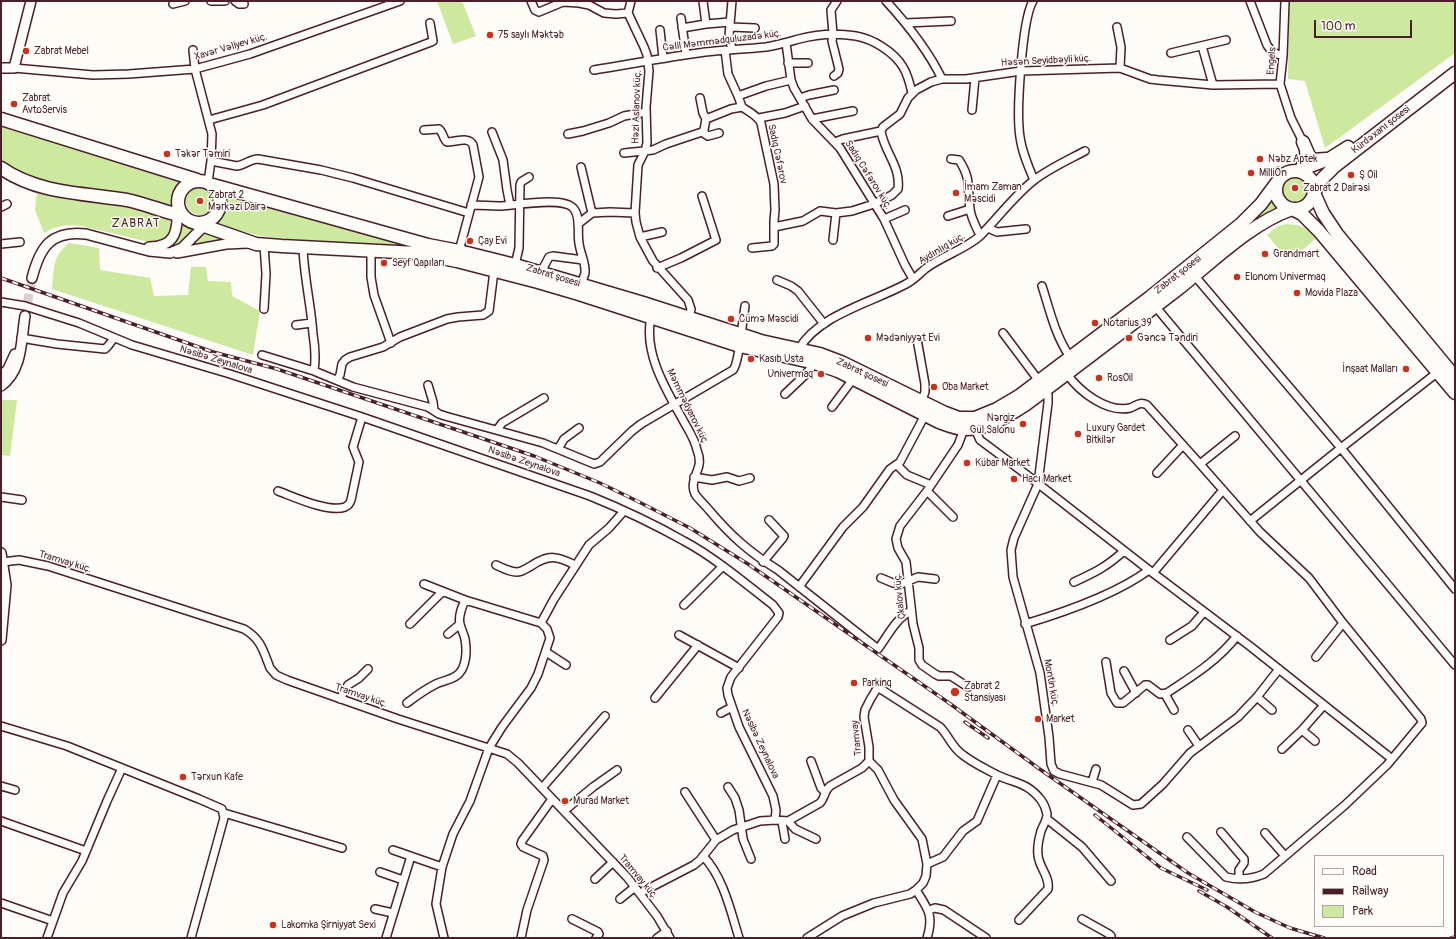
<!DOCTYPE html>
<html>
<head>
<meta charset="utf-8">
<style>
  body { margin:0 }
  #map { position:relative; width:1456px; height:939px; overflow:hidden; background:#fdfcf7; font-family:Pangolin,sans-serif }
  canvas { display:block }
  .frame { position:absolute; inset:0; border:2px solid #4a1f2b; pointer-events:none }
  .legend { position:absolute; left:1314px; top:855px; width:130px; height:72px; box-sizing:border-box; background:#fdfcf7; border:1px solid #b5a4a5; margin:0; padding:5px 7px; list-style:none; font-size:12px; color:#4a1f2b }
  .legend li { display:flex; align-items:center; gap:8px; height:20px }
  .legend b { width:20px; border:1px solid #b5a4a5 }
  .scale { position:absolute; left:1314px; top:20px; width:98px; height:18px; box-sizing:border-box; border:2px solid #4a1f2b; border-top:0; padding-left:5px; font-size:12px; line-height:14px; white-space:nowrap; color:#4a1f2b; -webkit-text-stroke:3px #fdfcf7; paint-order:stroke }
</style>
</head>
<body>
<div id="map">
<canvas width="1456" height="939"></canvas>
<div class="frame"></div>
<ul class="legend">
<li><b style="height:5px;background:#fdfcf7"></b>Road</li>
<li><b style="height:5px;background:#4a1f2b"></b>Railway</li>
<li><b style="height:11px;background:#cde89f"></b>Park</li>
</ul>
<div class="scale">100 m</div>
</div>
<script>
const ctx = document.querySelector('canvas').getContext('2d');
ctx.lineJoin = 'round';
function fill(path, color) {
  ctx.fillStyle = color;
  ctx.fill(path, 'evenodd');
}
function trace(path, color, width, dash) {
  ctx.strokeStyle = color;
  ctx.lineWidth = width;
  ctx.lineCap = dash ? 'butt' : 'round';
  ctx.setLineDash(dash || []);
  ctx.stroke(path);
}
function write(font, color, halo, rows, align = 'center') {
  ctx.font = font + ' Pangolin,sans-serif';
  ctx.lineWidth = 3;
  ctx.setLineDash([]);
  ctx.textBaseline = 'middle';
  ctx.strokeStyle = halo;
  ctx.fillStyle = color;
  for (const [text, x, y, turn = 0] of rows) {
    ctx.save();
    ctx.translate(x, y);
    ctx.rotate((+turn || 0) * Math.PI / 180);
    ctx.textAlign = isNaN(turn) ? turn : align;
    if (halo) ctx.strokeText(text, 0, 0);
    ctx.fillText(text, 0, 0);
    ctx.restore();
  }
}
fill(new Path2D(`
  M 437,1 L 462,1 L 476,36 L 453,44 Z
  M 1289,1 L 1455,1 L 1455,53 L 1325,148 L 1305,81 L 1288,79 Z
  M 1,126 L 179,182 L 172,194 L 171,207 C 146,202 121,197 96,192 C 61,186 31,182 1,161 Z
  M1280 190a15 15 0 1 1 30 0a15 15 0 1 1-30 0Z
  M186 201a14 14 0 1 1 28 0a14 14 0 1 1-28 0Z
  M 37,192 C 50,195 63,199 76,201 C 107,204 142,204 170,221 C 174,236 166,241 153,243 L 82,226 L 67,225 L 54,228 L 44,233 L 35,210 Z
  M 226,193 L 407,245 C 379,244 351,242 324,241 C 287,239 252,238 218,223 C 225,213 229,206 226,193 Z
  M 1271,200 L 1277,208 L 1249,226 Z
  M 181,223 L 195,228 L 187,238 L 176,248 L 166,249 C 177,242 178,235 181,223 Z
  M 1287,224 C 1302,225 1306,227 1318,237 L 1294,257 L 1284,255 L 1267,235 L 1278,226 Z
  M 202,232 L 227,239 L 191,247 L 190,245 Z
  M 69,243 L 99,248 L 100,270 L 150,278 L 154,296 L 188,295 L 191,267 L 206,267 L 208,281 L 231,282 L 232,296 L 260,311 L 253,355 L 52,289 C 54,268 52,257 69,243 Z
  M 1,400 L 17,400 L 10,456 L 1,455 Z`), '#cde89f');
trace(new Path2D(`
  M 25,316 L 32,278`), '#d9d0ce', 9, [9, 4.5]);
const minor = new Path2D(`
  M 211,1 L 225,1
  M 235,1 L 239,4 L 244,4
  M 531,1 L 535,10 L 539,12 L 563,2 L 579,3 L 589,5 L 604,13 L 616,14 L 628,13
  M 631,1 L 628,13 L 644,47 L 647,55 L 649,71 L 646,107 L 647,143 L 645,151 L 638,165 L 635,213 L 636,222 L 640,237 L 653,261 L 688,300 L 691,309 L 689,318
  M 703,1 L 706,24
  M 886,1 C 908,25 928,50 942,79
  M 1033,1 C 1022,19 1016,113 1020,137 C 1022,152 1028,166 1034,180
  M 1250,1 L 1267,45 L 1272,52 L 1283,56
  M 1285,1 L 1283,56 L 1280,84 L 1291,118 L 1303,142 L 1304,157 L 1298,170
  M 173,4 L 185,1
  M 681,18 L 686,54
  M 906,23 L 951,21
  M 730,27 L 755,28
  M 1117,27 L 1121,47 L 1120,68
  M 682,28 L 706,24 L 730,22
  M 660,30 L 663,58
  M 786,43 L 791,80 L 794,88 L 812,119 L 840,148 L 884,219 L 905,265 L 913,279
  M 1202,46 L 1213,85
  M 732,49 L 729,36 L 732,1
  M 193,50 L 195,69 L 212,134 L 211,161 L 208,182
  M 725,50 L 728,74 L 738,96 L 742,107 C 749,112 757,115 761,123 L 774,184 L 775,210 L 774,221 L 774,244 L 772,246 L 752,248
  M 1171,53 L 1226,40
  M 788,63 L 808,63
  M 14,68 L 93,75 L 129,74 L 195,69 L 250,54 L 400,1
  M 594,70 C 631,64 668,57 705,52 C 726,50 746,49 766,47 C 778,45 788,42 799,39 C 817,34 838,33 856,36 C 873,39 894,52 903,67 C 908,75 910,84 912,93
  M 834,76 L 838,73 L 839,69 L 832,41 L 833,34 L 831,10 L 837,1
  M 738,96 L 766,86 L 791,80
  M 700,98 L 703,113 L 706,119
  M 800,98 L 809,95 L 834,90
  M 972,110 L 975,78
  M 759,118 L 785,113 L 805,106
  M 812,119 L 853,111
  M 209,120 L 263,105 L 431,42 L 433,41 L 430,23
  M 424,130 L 439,129 C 443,132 443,139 447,142 C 456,142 469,136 473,145 L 479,177 L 459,251
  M 492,132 L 503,160 L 507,190 L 510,205
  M 702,132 L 708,136 L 719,133
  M 568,134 L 583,131 L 609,123 L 624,116 L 646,112
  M 835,142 L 843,139 L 881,131 L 883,127 L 900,114 L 908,98 L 916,90 L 931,82 L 942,79 L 966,79 L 1021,71 L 1120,68 L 1150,79 L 1158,80 L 1213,85 L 1280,84
  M 624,153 L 653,150 L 666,144 L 702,132 L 704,130 L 706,119 L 731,109 L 742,107
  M 951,159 L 959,160 C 972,180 967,188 970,209 C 971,218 976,227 980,235
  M 211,161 L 237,166 C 245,165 250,159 258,159 L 321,170 L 353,178 L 469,213
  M 581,167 L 592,213
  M 471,205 C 482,205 492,206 502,206 C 517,205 565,196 574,209 C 581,218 577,233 579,243 C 580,253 586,263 585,273 C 584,277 582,281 581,285
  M 1,207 L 7,204
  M 948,216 L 970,209
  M 884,219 L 905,210
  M 578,224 L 592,213 L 610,212 L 635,213
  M 774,227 L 803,221 L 820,211 L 836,213 L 852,211 L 874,204 L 892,195 L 898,189 C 901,166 884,152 881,131
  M 988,228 L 997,232 L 1026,229
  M 640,237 L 662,232
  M 833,240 L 836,213
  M 1,244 L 20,242
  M 303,248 C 304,277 311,305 313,334 C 315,346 316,358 314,371
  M 371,250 L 371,277 L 374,295 L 391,343
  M 515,265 L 519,248 L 520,185 L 521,182 L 529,177
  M 657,268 L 681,258 L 716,240 L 702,196
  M 541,272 L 549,257 L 553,256 L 583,260
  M 1194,275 L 1341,448 L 1455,589
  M 777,280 L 791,286 L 798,291 L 824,324
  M 1042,286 C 1050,311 1055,335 1070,357
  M 1,302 L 25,306 L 79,323 L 132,345 L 230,374 L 362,417 L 590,496 C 622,509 654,524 684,541 C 714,557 746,584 773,605 L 779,613 L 778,617 L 731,677 L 727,688 L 728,695 L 739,727 L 773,796 L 776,810 L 775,820
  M 1155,306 L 1455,665
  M 264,309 L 266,274 L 264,245
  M 651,317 C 643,354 667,391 684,422 C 689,431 695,440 697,450 C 699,455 700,460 699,465 C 697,474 690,484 695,494 C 699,500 705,505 709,510 C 731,536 749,552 778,570 L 878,649 C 887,637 897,617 911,611
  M 296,325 L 312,323
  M 1003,333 L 1039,381
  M 741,335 L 745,306
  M 21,338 L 57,344 L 105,349 L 108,346 L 114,338
  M 917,339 L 925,384 L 925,392 L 921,402
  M 799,349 C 818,315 873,302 906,284 C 914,280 919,274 925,269 C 942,256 964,250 980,236 C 998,218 1013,197 1033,181 C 1048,169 1068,160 1085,151
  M 262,355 L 314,371 L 353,387 L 428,407 L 439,414 L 445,416 L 543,443 L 594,464 L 600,462 L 632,431 L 641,424 L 733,370 C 737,366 738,352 740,346
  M 1067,374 C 1079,391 1106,413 1130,408 C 1136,406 1140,401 1147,405 L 1200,464 L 1260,532 L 1309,578 L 1343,623 L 1421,719 L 1422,723 L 1387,765 L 1345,805 L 1264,874 C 1252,879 1238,880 1226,877 L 1187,837
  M 337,380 L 340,375 L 342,364 L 345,360 L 350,357 L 383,347 L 400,337 L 447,319 L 458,317 L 483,315 L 489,311 L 494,271
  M 428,385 L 433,402 L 434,410
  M 1045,390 L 1048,395 L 1048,403 L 1038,484 L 1014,538 L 1011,550 L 1013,577 L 1040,673 L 1049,737 L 1051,764 L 1054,771 L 1060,774 L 1101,785 L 1133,805 L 1141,804 L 1163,784 L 1190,753 L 1238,717 L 1257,697 L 1279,669
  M 785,394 L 804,376 L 815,363
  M 832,407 L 853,379
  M 964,429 L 958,445 L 927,491 L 900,526 L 896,539 L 898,548 L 906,562 L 913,624 L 919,648 L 919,660 L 922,665 L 935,674 L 939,676 L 951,676 L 968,687
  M 975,429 L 980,440 L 1027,475 L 1149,570 L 1251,647 L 1392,759
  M 497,430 L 502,423 L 544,398
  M 558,449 L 564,439 L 579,428
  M 1200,464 L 1235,436
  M 897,465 L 907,475 L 931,485
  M 1157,473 L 1183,445
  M 694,477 L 712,480 L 727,477 L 739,481 L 750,478
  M 278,491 C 294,497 329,513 345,507 C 348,506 350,503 351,500 L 359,462 L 353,447 L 362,417
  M 927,491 L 953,517
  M 1,497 L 22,500
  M 1250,521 L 1341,448 L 1438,372
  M 3,562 L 19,560 L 48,566 L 244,629 C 261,639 263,650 270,668 L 276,675 L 287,680 L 398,719 L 507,754 L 518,763 L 627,877 L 657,916 L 670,938
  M 763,562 L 783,538 L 784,536 L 769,520
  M 496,565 C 502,568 510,572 517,572 C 522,572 527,568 531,566 C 549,554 557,556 575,565
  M 1153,573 L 1223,490
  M 881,578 L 893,583 L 901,584 L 918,577 L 935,579
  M 1074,582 C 1096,572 1106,567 1124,551
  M 424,584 L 465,600 L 541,623
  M 799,587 L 843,527 L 863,507 L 890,469 L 900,462 L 925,415
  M 684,605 L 722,567
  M 410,624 L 442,592
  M 1025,624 C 1065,612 1115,595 1149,570
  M 448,634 L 460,624
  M 679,635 L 739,668
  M 1170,640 L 1192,626 L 1204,612
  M 546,652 L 566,665
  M 1316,657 L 1343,623
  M 1106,662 L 1111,693 L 1117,703 L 1123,703 L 1145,685 L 1148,685 L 1160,694 L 1167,693 C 1194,675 1216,662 1237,636
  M 1124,671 L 1136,693
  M 1165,694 L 1174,710
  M 1257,697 L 1272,710
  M 655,698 L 698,645
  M 340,699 L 348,685 L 359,678 L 368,669
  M 407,703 C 416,696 426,689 436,684 C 442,681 450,680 456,676 C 467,669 467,650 465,639 C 464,634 461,629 460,624 C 458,616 462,607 465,600
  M 721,713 L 732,707
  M 1,726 L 67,746 L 199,799 L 222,809 L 224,818 L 191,938
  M 1188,730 L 1199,746
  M 1302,730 L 1315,741
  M 1282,749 L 1302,730 L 1324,705
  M 811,761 L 821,788 L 825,792
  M 1092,782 L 1096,769
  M 1,786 L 15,790
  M 728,787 L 735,798 L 739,810 L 743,839 L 751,859
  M 542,788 L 605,716
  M 685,792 L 716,840
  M 564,811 L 593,787 L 617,770
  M 224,813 L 342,848
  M 1047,819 L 1082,847 L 1111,881
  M 1,821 L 86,851
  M 788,821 L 795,829 L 816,839
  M 782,822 L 785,839
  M 1221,832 L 1244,859 L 1244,863 L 1239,870 L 1239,878
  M 1265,833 L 1285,856
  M 393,850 L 442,867
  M 703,856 C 723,876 731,912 739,938
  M 927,864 L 943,857 L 963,831 L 977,821 L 997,775
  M 380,872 L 403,880
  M 595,879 L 613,862
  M 916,890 C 928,909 934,915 927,938
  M 640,893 L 694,865 L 700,860 L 716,840 L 733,830 L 760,821 L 775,820 L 788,821 L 820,803 C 825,798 824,791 830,786 L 862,768 L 869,761 L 869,747 L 864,717 L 865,710 L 870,700 L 876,690 L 879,688 L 940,727 C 949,736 952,748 963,755 C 973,763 986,769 997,775 C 1016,784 1027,782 1041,800 C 1044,804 1046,809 1047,814 C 1047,821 1043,825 1041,831 C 1039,838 1037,847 1038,855 C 1039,868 1050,876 1048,889 L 1019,920
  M 620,899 L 635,887
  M 1,903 L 53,921
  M 375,909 L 393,913
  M 929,910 L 935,908 L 944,910 L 986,938
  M 572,919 L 598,932 L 599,934 L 596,938
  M 1082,919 L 1109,934 L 1111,936 L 1110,938
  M 47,938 L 63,893 L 82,861 L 107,801 L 122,768
  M 386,938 L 411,856
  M 444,938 L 436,904 L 442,867 L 453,834 L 470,801 L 489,748 L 502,727 L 531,688 L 538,674 L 550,638 L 547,629 L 541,623 L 554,599 L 589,545 L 609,528 L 624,511
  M 521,938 L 527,910 L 544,860 L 543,856 L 523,847 L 521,844 L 522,841 L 552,799
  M 657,938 L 667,931
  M 807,938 L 842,916 L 874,903 L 910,894 L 916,890 L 923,883 L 926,876 L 927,864 L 922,839 L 894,800 L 878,770 L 869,761`);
const tertiary = new Path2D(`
  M 1,68 L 14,68 L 31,1
  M 149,247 C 178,247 177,229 178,205
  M 177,253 L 226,244 L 248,243
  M 32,278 C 40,247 51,230 86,234 L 149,251 L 170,253 L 182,248 L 210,220
  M 1,377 L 8,369 L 15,354
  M 1,386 C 23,370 21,340 25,316
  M 1,553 L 6,585 L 1,640`);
const primary = new Path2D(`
  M 1455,73 L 1335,166 L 1321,180 L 1314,193 L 1323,213 L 1337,234 L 1455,377
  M 1,119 L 197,180
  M 1303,142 L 1310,158 L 1313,160 L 1326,159
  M 1,168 C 38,194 84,193 127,200 C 146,204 164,212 183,216
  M 1297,171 L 1329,159 L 1348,147
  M1276 190a19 19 0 1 1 38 0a19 19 0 1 1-38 0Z
  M178 202a21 21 0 1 1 42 0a21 21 0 1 1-42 0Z
  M 213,185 L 428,245 L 459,251 L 515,265 L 643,303 L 761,341 L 820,354 L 841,362 L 943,412 L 959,418 L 975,418 L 997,409 L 1019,396 L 1149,298 L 1241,224 L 1261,204 L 1278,181
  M 193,222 L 256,244 L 282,246 L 417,253 L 457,261 L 538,282 L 579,294 L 740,346 L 815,363 L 838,371 L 939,422 C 947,425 956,429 965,429 C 986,430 1008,416 1025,405 C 1076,367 1127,328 1178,289 C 1212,262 1251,223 1292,209 L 1302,214 L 1319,231 L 1455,393`);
trace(minor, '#4a1f2b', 10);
trace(tertiary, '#4a1f2b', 12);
trace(primary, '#4a1f2b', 15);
trace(minor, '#fdfcf7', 7);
trace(tertiary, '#fdfcf7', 9);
trace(primary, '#fdfcf7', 12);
const rail = new Path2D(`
  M 1,278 L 213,352 L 277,369 L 534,456 L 600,483 L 637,501 L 690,528 L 748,564 L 949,703 L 1041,770 L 1188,873 L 1255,912 L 1290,928 L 1324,938
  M 965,722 L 988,738
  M 1095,815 L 1161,868 L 1207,890
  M 1199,891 L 1227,907 L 1272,938
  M 1451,938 L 1455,937`);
trace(rail, '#4a1f2b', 3.5);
trace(rail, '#fdfcf7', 2, [6]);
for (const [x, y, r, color] of [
  [490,35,4,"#c8321e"],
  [26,51,4,"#c8321e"],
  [14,104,4,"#c8321e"],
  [167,154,4,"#c8321e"],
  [1260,159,4,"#c8321e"],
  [1251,173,4,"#c8321e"],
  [1351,175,4,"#c8321e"],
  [1295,188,4,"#c8321e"],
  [956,193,4,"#c8321e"],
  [200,201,4,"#c8321e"],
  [470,241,4,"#c8321e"],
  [1265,254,4,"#c8321e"],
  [384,263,4,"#c8321e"],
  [1237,277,4,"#c8321e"],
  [1297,293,4,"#c8321e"],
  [731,319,4,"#c8321e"],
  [1095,323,4,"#c8321e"],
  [868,338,4,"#c8321e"],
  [1129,338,4,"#c8321e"],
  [751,359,4,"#c8321e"],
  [1406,369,4,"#c8321e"],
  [821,374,4,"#c8321e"],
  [1099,378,4,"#c8321e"],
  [934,387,4,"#c8321e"],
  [1023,424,4,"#c8321e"],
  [1078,434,4,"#c8321e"],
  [967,463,4,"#c8321e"],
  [1014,479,4,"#c8321e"],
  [854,683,4,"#c8321e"],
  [955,692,5,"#c8321e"],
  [1038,719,4,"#c8321e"],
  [183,777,4,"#c8321e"],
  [565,801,4,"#c8321e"],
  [273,925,4,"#c8321e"]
]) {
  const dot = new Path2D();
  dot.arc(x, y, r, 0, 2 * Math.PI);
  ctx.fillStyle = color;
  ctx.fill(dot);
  trace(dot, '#fdfcf7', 1.5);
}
write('10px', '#4a1f2b', '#fdfcf7', [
  ["75 saylı Məktəb",498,35],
  ["Zabrat Mebel",34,51],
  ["Zabrat",22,98],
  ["AvtoServis",22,110],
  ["Təkər Təmiri",175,154],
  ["Nəbz Aptek",1268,159],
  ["MilliÖn",1259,173],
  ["Ş Oil",1359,175],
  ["İmam Zaman",964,187],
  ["Məscidi",964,199],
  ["Zabrat 2 Dairəsi",1303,188],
  ["Zabrat 2",208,195],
  ["Mərkəzi Dairə",208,207],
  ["Çay Evi",478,241],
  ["Grandmart",1273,254],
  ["Seyf Qapıları",392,263],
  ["Elonom Univermaq",1245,277],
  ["Movida Plaza",1305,293],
  ["Cümə Məscidi",739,319],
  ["Notarius 39",1103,323],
  ["Mədəniyyət Evi",876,338],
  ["Gəncə Təndiri",1137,338],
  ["Kasıb Usta",759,359],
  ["İnşaat Malları",1398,369,"right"],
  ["Univermaq",813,374,"right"],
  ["RosOil",1107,378],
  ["Oba Market",942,387],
  ["Nərgiz",1015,418,"right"],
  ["Gül Salonu",1015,430,"right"],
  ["Luxury Gardet",1086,428],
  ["Bitkilər",1086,440],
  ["Kübar Market",975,463],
  ["Hacı Market",1022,479],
  ["Parkinq",862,683],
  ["Zabrat 2",964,686],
  ["Stansiyası",964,698],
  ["Market",1046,719],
  ["Tərxun Kafe",191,777],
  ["Murad Market",573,801],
  ["Lakomka Şirniyyat Sexi",281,925]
], 'left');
write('10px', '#4a1f2b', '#fdfcf7', [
  ["Cəlil Məmmədquluzadə küç.",722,41,-7],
  ["Xavər Vəliyev küç.",231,47,-16],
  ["Həsən Seyidbəyli küç.",1046,61,-3],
  ["Engels",1272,61,-86],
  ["Həzi Aslanov küç.",637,107,-88],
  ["Kürdəxanı şosesi",1381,130,-38],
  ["Sadıq Cəfərov",777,154,78],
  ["Sadıq Cəfərov küç.",868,175,58],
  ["Aydınlıq küç.",942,249,-31],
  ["Zabrat şosesi",1178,275,-38],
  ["Zabrat şosesi",553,276,17],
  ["Nəsibə Zeynalova",216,360,17],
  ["Zabrat şosesi",862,373,25],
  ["Məmmədyarov küç",687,406,64],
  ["Nəsibə Zeynalova",524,462,19],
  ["Tramvay küç.",65,562,17],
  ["Çkalov küç.",900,596,-96],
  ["Montin küç.",1051,683,80],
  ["Tramvay küç.",361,696,19],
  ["Tramvay",857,738,-96],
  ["Nəsibə Zeynalova",760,744,65],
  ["Tramvay küç.",638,877,50]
]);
ctx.letterSpacing = '1px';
write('12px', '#4a1f2b', '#fdfcf7', [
  ["ZABRAT",136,224]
]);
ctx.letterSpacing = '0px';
</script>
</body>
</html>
